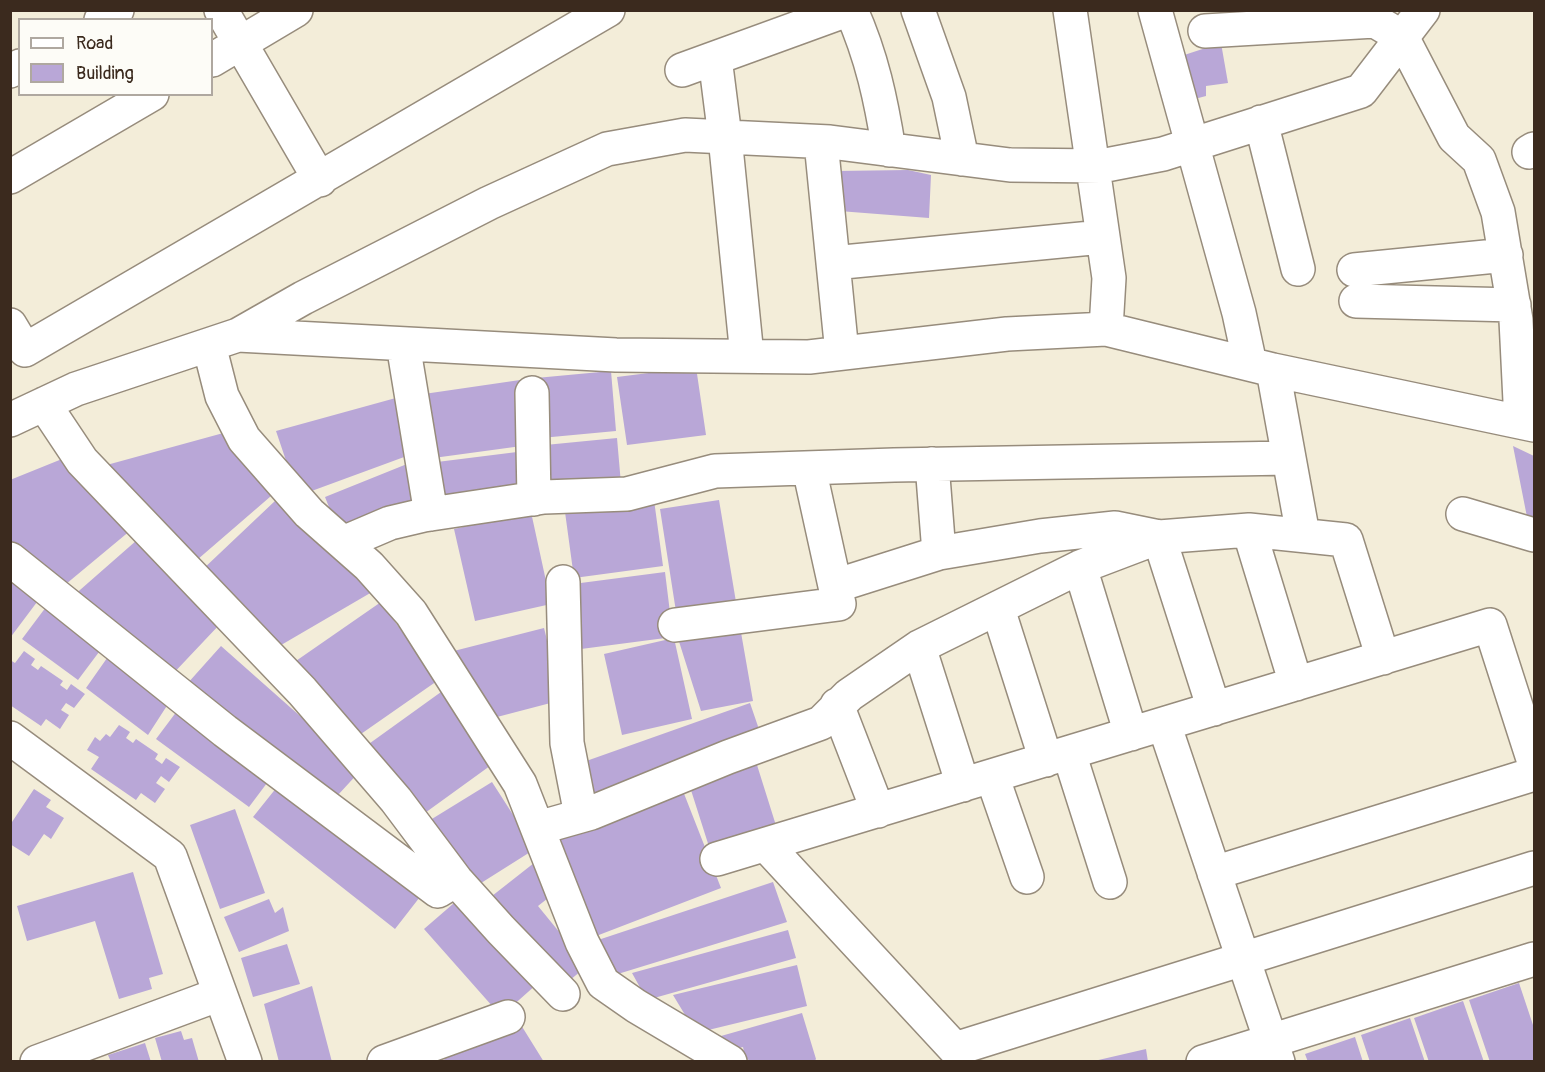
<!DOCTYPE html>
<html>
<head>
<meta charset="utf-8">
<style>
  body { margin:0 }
  #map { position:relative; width:1545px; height:1072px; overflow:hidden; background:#f3edd9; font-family:Pangolin,sans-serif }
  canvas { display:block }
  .frame { position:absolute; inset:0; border:12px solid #3b2a1e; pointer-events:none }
  .legend { position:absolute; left:18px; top:18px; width:195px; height:78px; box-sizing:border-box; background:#fdfcf7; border:2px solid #afa8a0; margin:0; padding:8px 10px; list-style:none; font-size:18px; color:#3b2a1e }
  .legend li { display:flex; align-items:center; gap:12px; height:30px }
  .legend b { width:30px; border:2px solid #afa8a0 }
</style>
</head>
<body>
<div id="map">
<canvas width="1545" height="1072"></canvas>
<div class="frame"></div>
<ul class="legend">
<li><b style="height:8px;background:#fff"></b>Road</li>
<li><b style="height:16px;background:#b9a7d7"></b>Building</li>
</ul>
</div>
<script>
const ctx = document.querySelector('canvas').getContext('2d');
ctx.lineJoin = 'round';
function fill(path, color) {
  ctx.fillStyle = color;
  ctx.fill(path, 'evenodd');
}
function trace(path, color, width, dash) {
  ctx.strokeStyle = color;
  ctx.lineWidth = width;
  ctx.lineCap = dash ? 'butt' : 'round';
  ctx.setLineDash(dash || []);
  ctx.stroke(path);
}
fill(new Path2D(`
  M 1221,43 L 1228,83 L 1206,86 L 1206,96 L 1187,101 L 1175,58 Z
  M 908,170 L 931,175 L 929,218 L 839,211 L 836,171 Z
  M 696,367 L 706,435 L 627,445 L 617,377 Z
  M 611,371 L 616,431 L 541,438 L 536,378 Z
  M 520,380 L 529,445 L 426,459 L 417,395 Z
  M 403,396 L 415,453 L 298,496 L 276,431 Z
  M 227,432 L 278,490 L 190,566 L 103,466 Z
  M 617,438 L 621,484 L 539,491 L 535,446 Z
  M 1513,446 L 1534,456 L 1534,519 L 1527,517 Z
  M 525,451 L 530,495 L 434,506 L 429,463 Z
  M 62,459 L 131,530 L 60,589 L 10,548 L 10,480 Z
  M 407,464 L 425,507 L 342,540 L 325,497 Z
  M 276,500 L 372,592 L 276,648 L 201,571 Z
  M 654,500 L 663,566 L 574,578 L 565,512 Z
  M 719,500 L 737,608 L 677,618 L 660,509 Z
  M 531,512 L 551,604 L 475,621 L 454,529 Z
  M 137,540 L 221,623 L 169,678 L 72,597 Z
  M 10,569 L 43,594 L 10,638 Z
  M 665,572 L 673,637 L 581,649 L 573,584 Z
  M 381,602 L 437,681 L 348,743 L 293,663 Z
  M 49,603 L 105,644 L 78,680 L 22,639 Z
  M 739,621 L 753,701 L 701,711 L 676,632 Z
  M 544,628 L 562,700 L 497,717 L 446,653 Z
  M 674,638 L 692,719 L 622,735 L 604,654 Z
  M 221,646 L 361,770 L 326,808 L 187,684 Z
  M 24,651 L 35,659 L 31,665 L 38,670 L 41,666 L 63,681 L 60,685 L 67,690 L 71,684 L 85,694 L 74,708 L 66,703 L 61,710 L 69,715 L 60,729 L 46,719 L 41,726 L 10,705 L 10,660 L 15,663 Z
  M 112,651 L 170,701 L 148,735 L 86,688 Z
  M 441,692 L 494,763 L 418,818 L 366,746 Z
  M 750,703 L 763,741 L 589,803 L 575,765 Z
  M 180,707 L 273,775 L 249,807 L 156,739 Z
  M 119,725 L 130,732 L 126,738 L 133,743 L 136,739 L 158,754 L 155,759 L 162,764 L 166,758 L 180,767 L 169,782 L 161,776 L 156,783 L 165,789 L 155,803 L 141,793 L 136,800 L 91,769 L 99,757 L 87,750 L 95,737 L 100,741 L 106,734 L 110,737 Z
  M 757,765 L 779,835 L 712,856 L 690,787 Z
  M 281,782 L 423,893 L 395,929 L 253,817 Z
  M 492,782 L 535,849 L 470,890 L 427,822 Z
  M 681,786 L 721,888 L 591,938 L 551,836 Z
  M 34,789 L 51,800 L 46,807 L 64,818 L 51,839 L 44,834 L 29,856 L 10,844 L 10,825 Z
  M 235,809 L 265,893 L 220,909 L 190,825 Z
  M 534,863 L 557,891 L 538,906 L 587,966 L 564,985 L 492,896 Z
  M 133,872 L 163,974 L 149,978 L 152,989 L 119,999 L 95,921 L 27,941 L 17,906 Z
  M 773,882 L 787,922 L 608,977 L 598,940 Z
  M 461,897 L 537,984 L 501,1016 L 424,929 Z
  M 269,899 L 275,913 L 283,907 L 289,931 L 239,952 L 224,917 Z
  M 788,930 L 796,958 L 647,1000 L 632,973 Z
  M 287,944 L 300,984 L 253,997 L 241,958 Z
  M 797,965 L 807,1006 L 696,1033 L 673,995 Z
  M 1519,983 L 1534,1028 L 1534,1060 L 1490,1062 L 1469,1000 Z
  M 312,986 L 332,1062 L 279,1062 L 264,1004 Z
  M 1463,1001 L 1484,1062 L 1429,1062 L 1414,1018 Z
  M 802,1013 L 816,1059 L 814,1062 L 751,1062 L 745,1057 L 743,1047 L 726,1052 L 721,1036 Z
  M 1410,1018 L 1425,1062 L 1370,1062 L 1361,1035 Z
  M 521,1025 L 544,1062 L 445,1062 L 442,1051 Z
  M 181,1031 L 184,1040 L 192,1038 L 199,1062 L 162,1062 L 155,1038 Z
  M 1355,1037 L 1363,1062 L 1308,1062 L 1305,1054 Z
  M 145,1043 L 151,1062 L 111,1062 L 108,1055 Z
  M 1146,1049 L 1148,1062 L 1094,1062 L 1094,1061 Z`), '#b9a7d7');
const minor = new Path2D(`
  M 221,10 L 320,180
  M 851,10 C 872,57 881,100 889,150
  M 918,10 L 949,97 L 962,159
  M 1070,10 L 1109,278 L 1106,329
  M 1155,10 L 1239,313 L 1250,364
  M 101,20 L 117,10
  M 1205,31 L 1375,21 L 1402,37 L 1454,137 L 1479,160 L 1498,212 L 1516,320 L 1521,422
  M 715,58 L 725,137 L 747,356
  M 212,60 L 296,10
  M 682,70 L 847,10
  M 10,71 L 20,66
  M 1261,122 L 1298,269
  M 821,142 L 842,353
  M 1529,152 L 1534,149
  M 10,177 L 152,94
  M 833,263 L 1102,237
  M 1354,270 L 1506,255
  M 1356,301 L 1514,305
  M 10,325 L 25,350 L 608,10
  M 238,335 L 303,298 L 489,203 L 607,149 L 685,135 L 830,142 L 1010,165 L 1101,166 L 1163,154 L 1361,91 L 1423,10
  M 403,344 L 431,514
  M 209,345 L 222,396 L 244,439 L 309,513 L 369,566 L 411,613 L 520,784 L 582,942 L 603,983 L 636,1006 L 730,1062
  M 1273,370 L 1303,535
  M 532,393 L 534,499
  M 44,404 L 82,461 L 302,691 L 396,800 L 456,880 L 501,930 L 563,994
  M 10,420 L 76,389 L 238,335 L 616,355 L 809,357 L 1007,334 L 1106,329 L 1273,370 L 1534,425
  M 932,464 L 939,553 L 1040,536 L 1115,528 L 1159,537 L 1214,709
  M 809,468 L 835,586 L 939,553
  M 1463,514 L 1534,535
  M 1249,530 L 1296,684
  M 343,543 L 390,523 L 424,515 L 544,497 L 627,494 L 715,471 L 894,465 L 1289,458
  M 10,559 L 225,731 L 438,891 L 456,880
  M 1080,567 L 1131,734
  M 563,582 L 567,743 L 581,815
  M 998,609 L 1046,760
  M 675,625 L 839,604 L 835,586
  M 919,647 L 963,785
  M 837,705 L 878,811
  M 1164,724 L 1278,1062
  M 10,738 L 170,856 L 245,1062
  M 1069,753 L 1110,882
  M 992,776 L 1027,877
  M 538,828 L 591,813 L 728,757 L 821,723 L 849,695 L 919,647 L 1080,567 L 1159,537 L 1249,530 L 1346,540 L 1383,658
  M 766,845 L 955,1049 L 1534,868
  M 717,859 L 1490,625 L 1534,762
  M 1214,873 L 1534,774
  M 37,1062 L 220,994
  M 384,1062 L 508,1017
  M 1203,1062 L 1534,959`);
trace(minor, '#978c7c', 36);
trace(minor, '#fff', 33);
</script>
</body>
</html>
